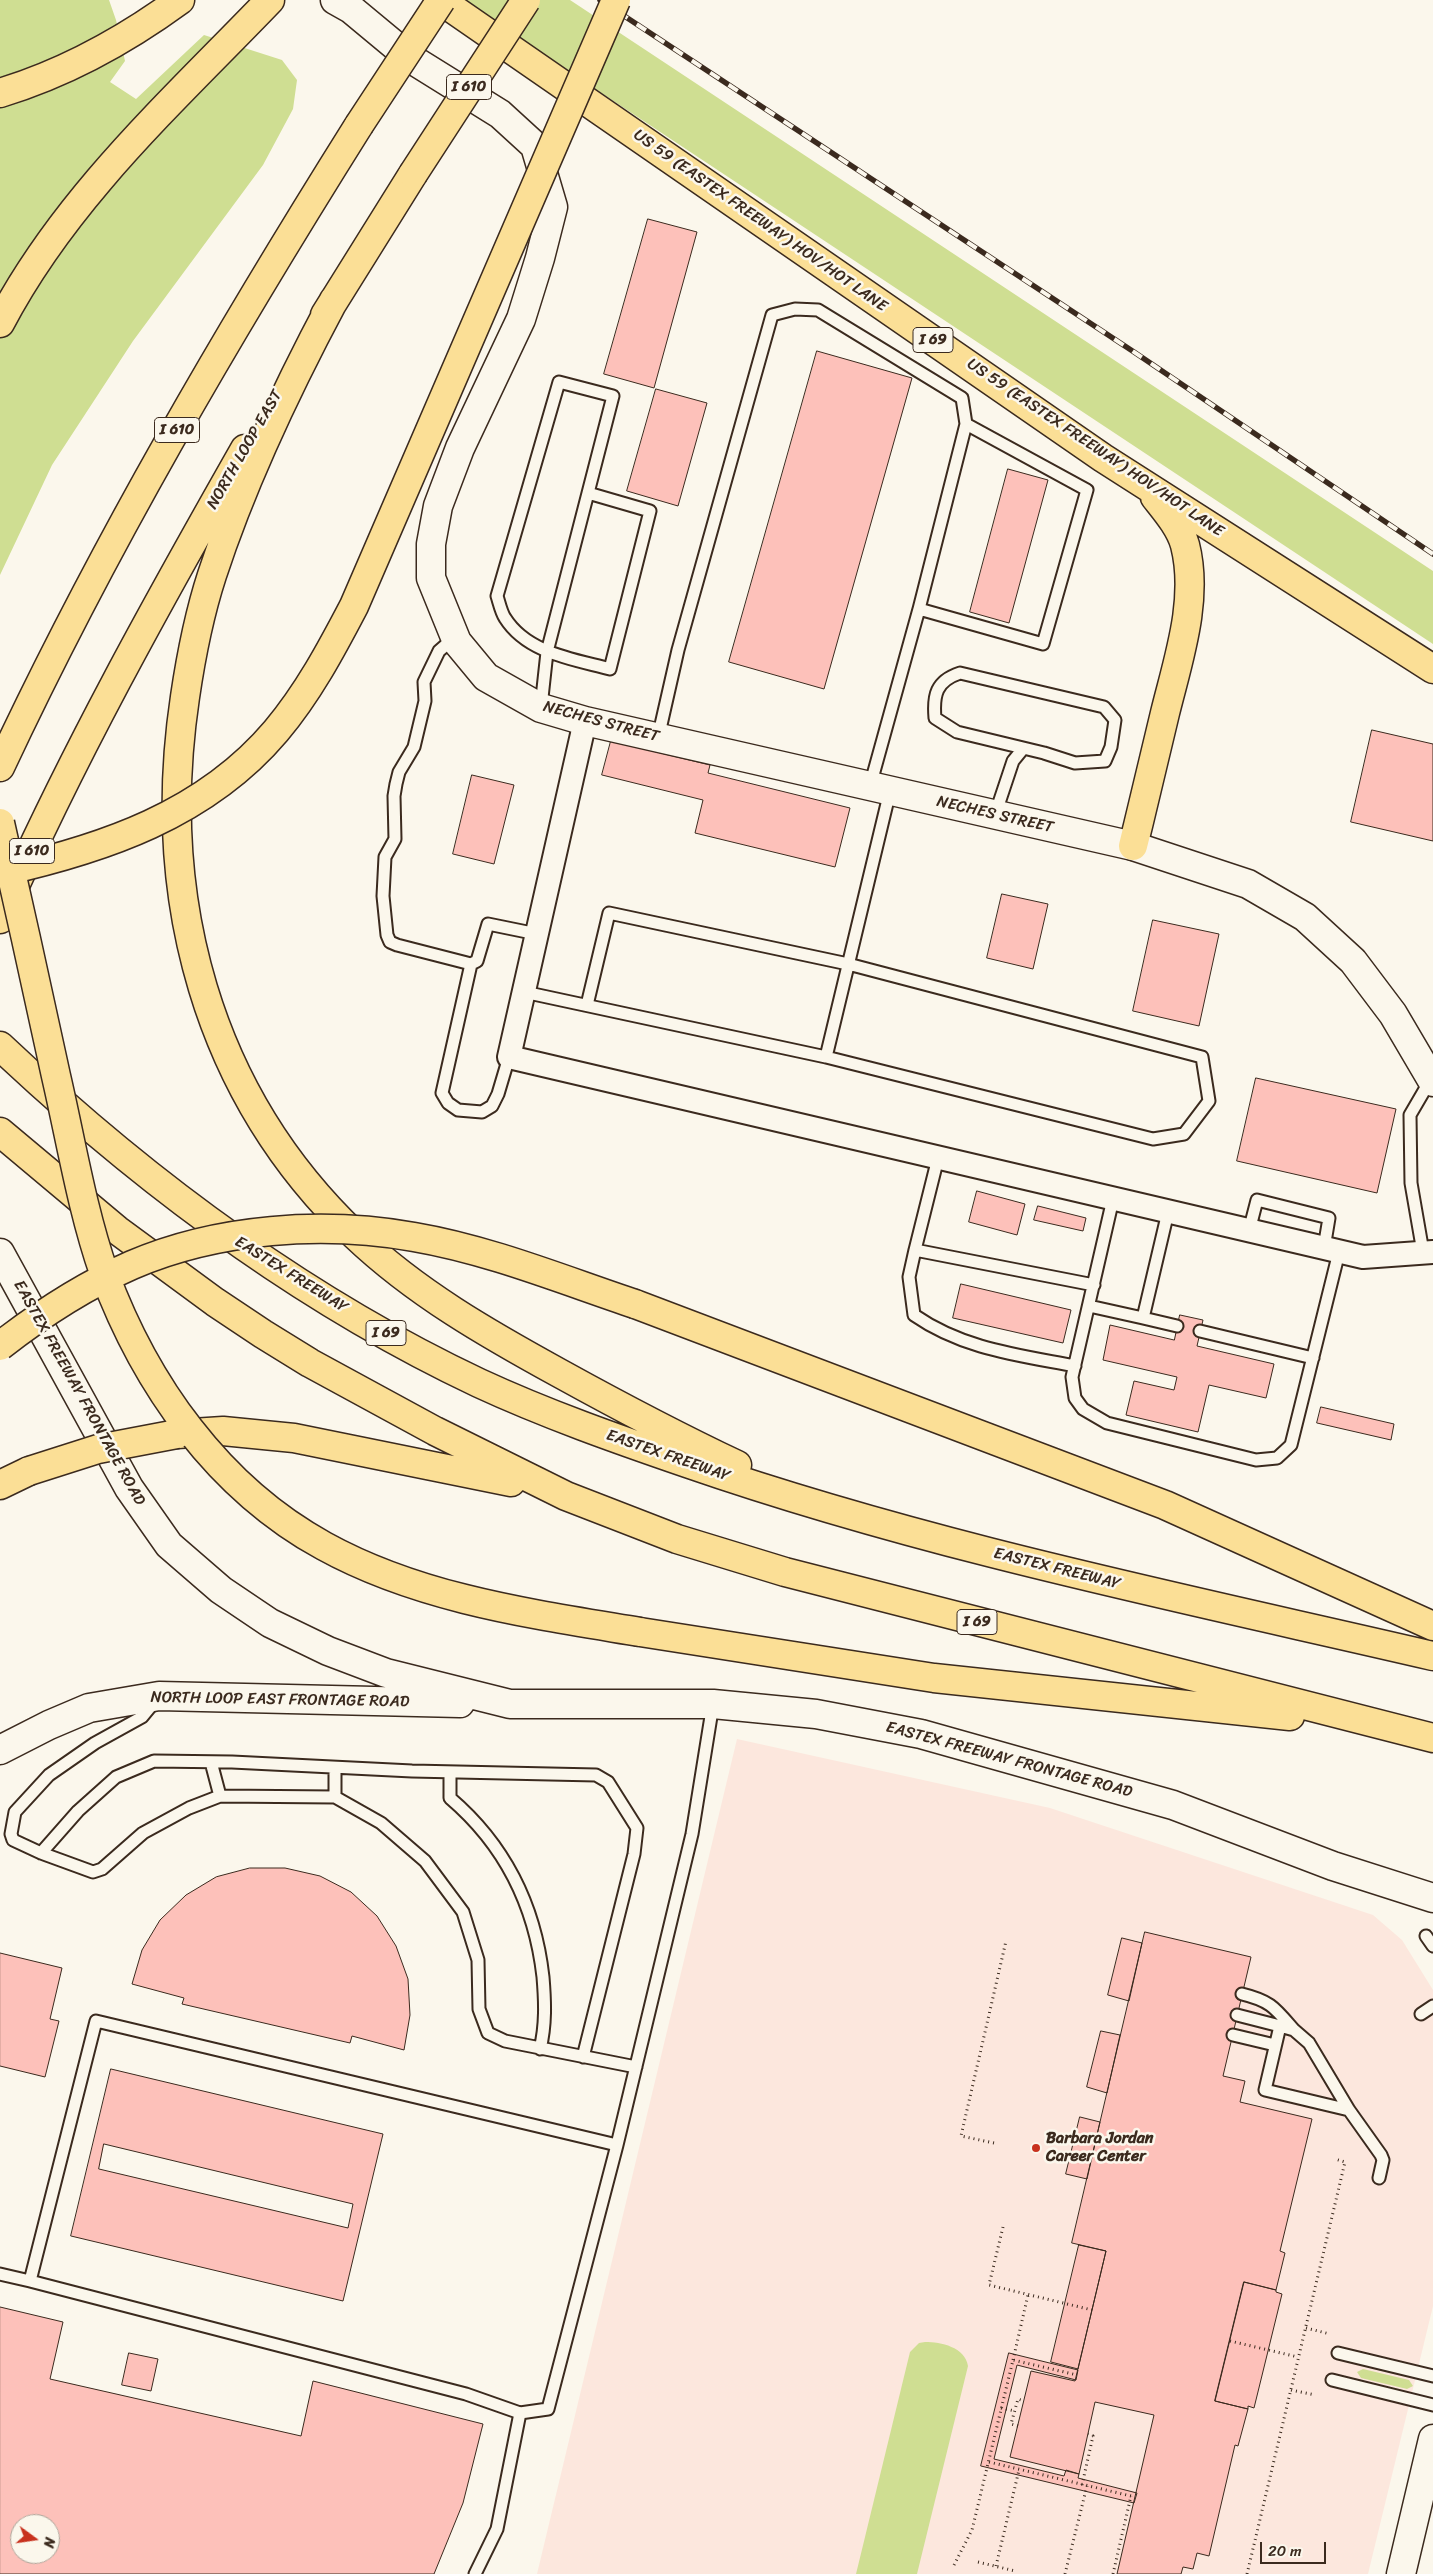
<!DOCTYPE html>
<html>
<head>
<meta charset="utf-8">
<style>
  body { margin:0 }
  #map { position:relative; width:1433px; height:2574px; overflow:hidden; background:#fbf7ec; font-family:Sriracha,sans-serif }
  canvas { display:block }
  .north { position:absolute; left:10px; top:2514px; width:50px; height:50px; box-sizing:border-box; background:#fbf7ec; border:1px solid #aea59a; border-radius:50%; rotate:104deg; font-size:14px; font-weight:700; line-height:20px; text-align:center; color:#3b2a1e }
  .north::after { content:''; display:block; margin:auto; width:18px; height:22px; background:#c8321e; clip-path:polygon(50% 0,100% 100%,50% 72%,0 100%) }
  .scale { position:absolute; left:1260px; top:2542px; width:66px; height:22px; box-sizing:border-box; border:2px solid #3b2a1e; border-top:0; padding-left:6px; font-size:15px; line-height:18px; white-space:nowrap; color:#3b2a1e; -webkit-text-stroke:4px #fbf7ec; paint-order:stroke }
</style>
</head>
<body>
<div id="map">
<canvas width="1433" height="2574"></canvas>
<div class="north">N</div>
<div class="scale">20 m</div>
</div>
<script>
const ctx = document.querySelector('canvas').getContext('2d');
ctx.lineJoin = 'round';
function fill(path, color) {
  ctx.fillStyle = color;
  ctx.fill(path, 'evenodd');
}
function trace(path, color, width, dash) {
  ctx.strokeStyle = color;
  ctx.lineWidth = width;
  ctx.lineCap = dash ? 'butt' : 'round';
  ctx.setLineDash(dash || []);
  ctx.stroke(path);
}
function write(font, color, halo, rows, align = 'center') {
  ctx.font = font + ' Sriracha,sans-serif';
  ctx.lineWidth = 5;
  ctx.setLineDash([]);
  ctx.textBaseline = 'middle';
  ctx.strokeStyle = halo;
  ctx.fillStyle = color;
  for (const [text, x, y, turn = 0] of rows) {
    ctx.save();
    ctx.translate(x, y);
    ctx.rotate((+turn || 0) * Math.PI / 180);
    ctx.textAlign = isNaN(turn) ? turn : align;
    if (halo) ctx.strokeText(text, 0, 0);
    ctx.fillText(text, 0, 0);
    ctx.restore();
  }
}
fill(new Path2D(`
  M 737,1739 L 1050,1808 L 1373,1915 L 1402,1940 L 1433,1990 L 1433,2306 L 1368,2574 L 537,2574 Z`), '#fce7dd');
fill(new Path2D(`
  M 0,0 L 109,0 L 116,20 L 125,61 L 110,82 L 136,99 L 204,35 L 282,60 L 297,80 L 293,109 L 263,165 L 133,341 L 52,465 L 0,575 Z
  M 461,0 L 570,0 L 1433,571 L 1433,644 Z
  M 925,2342 C 941,2342 965,2347 968,2366 L 917,2574 L 856,2574 L 910,2352 L 919,2343 Z
  M 1363,2369 L 1409,2380 L 1413,2386 L 1407,2389 L 1361,2378 L 1357,2372 Z`), '#cfde92');
const building = new Path2D(`
  M 648,219 L 697,232 L 654,388 L 604,374 Z
  M 817,351 L 912,378 L 824,689 L 729,662 Z
  M 656,389 L 707,403 L 678,506 L 627,491 Z
  M 1008,469 L 1048,480 L 1009,623 L 970,612 Z
  M 1372,730 L 1433,744 L 1433,841 L 1351,822 Z
  M 611,741 L 710,765 L 708,773 L 850,808 L 835,867 L 695,833 L 703,800 L 602,775 Z
  M 472,775 L 514,785 L 494,864 L 453,854 Z
  M 1002,894 L 1048,904 L 1033,969 L 987,958 Z
  M 1153,920 L 1219,934 L 1199,1026 L 1133,1011 Z
  M 1256,1078 L 1396,1109 L 1377,1193 L 1237,1161 Z
  M 977,1191 L 1025,1204 L 1017,1235 L 969,1222 Z
  M 1038,1206 L 1086,1218 L 1083,1231 L 1034,1220 Z
  M 961,1284 L 1071,1310 L 1063,1343 L 953,1318 Z
  M 1180,1315 L 1203,1320 L 1197,1346 L 1274,1364 L 1266,1398 L 1209,1385 L 1198,1432 L 1126,1415 L 1134,1381 L 1174,1390 L 1177,1377 L 1103,1360 L 1110,1325 L 1174,1340 Z
  M 1321,1407 L 1394,1424 L 1391,1440 L 1317,1423 Z
  M 250,1868 L 285,1868 L 320,1876 L 351,1892 L 377,1916 L 396,1946 L 408,1979 L 410,2015 L 404,2050 L 352,2036 L 350,2043 L 182,2004 L 184,1998 L 132,1984 L 142,1950 L 160,1920 L 186,1895 L 216,1877 Z
  M 1145,1932 L 1251,1957 L 1223,2076 L 1245,2081 L 1240,2102 L 1312,2119 L 1280,2251 L 1285,2253 L 1276,2290 L 1244,2282 L 1215,2401 L 1248,2409 L 1238,2446 L 1235,2445 L 1209,2556 L 1197,2553 L 1193,2569 L 1183,2567 L 1181,2574 L 1117,2574 L 1154,2415 L 1095,2402 L 1079,2474 L 1010,2457 L 1031,2371 L 1075,2381 L 1106,2251 L 1072,2243 Z
  M 1122,1938 L 1142,1943 L 1129,2001 L 1108,1995 Z
  M 0,1953 L 62,1968 L 50,2019 L 59,2021 L 45,2077 L 0,2066 Z
  M 1101,2031 L 1120,2035 L 1107,2093 L 1087,2087 Z
  M 111,2069 L 383,2134 L 343,2301 L 71,2236 ZM 104,2144 L 353,2204 L 348,2228 L 99,2169 Z
  M 1080,2117 L 1100,2122 L 1087,2179 L 1066,2174 Z
  M 1079,2245 L 1106,2251 L 1078,2369 L 1051,2362 Z
  M 1244,2282 L 1276,2290 L 1276,2292 L 1282,2294 L 1254,2408 L 1248,2406 L 1248,2409 L 1215,2401 Z
  M 0,2307 L 63,2322 L 50,2379 L 301,2436 L 313,2381 L 483,2424 L 463,2503 L 434,2574 L 0,2574 ZM 20,2524 L 50,2524 L 50,2554 L 20,2554 Z
  M 129,2353 L 158,2359 L 151,2391 L 122,2385 Z
  M 1009,2353 L 1078,2370 L 1076,2380 L 1017,2365 L 994,2459 L 1064,2476 L 1066,2470 L 1079,2474 L 1078,2478 L 1137,2493 L 1134,2503 L 981,2466 Z`);
fill(building, '#fdc1ba');
trace(building, '#3b2a1e', 1);
const service = new Path2D(`
  M 919,609 L 966,424
  M 455,637 L 439,651 L 424,682 L 425,701 L 414,747 L 399,772 L 396,784 L 394,796 L 395,839 L 385,857 L 383,896 L 387,935 L 390,942 L 397,945 L 471,964 L 477,961 L 488,924 L 537,934
  M 960,673 L 1104,707 L 1115,720 L 1111,747 L 1105,761 L 1075,763 L 1044,753 L 957,732 L 935,718 C 933,695 936,681 960,673 Z
  M 541,707 L 547,652 L 613,396 L 559,382 L 497,596 C 499,602 501,612 505,618 C 527,653 573,659 610,669 L 650,511 L 588,493
  M 658,738 L 678,650 L 772,315 L 795,309 L 818,310 L 962,398 L 966,424 L 1087,490 L 1043,644 L 919,609 L 870,786
  M 995,815 L 1013,761 L 1022,750
  M 471,964 L 442,1093 L 448,1103 L 458,1110 L 482,1112 L 492,1106 L 498,1094 L 509,1057
  M 524,992 L 826,1057 L 890,791
  M 587,1005 L 609,913 L 848,964 L 1202,1057 L 1209,1101 L 1184,1134 L 1153,1139 L 826,1057
  M 938,1158 L 915,1250 L 1094,1285
  M 1113,1199 L 1072,1377 L 1075,1398 L 1083,1409 L 1107,1423 L 1256,1460 L 1277,1458 L 1291,1445 L 1339,1252
  M 1249,1231 L 1257,1200 L 1329,1218 L 1324,1248
  M 915,1250 L 909,1277 L 914,1315 C 963,1349 1018,1355 1075,1366
  M 1423,1252 L 1411,1183 L 1410,1115 L 1431,1079
  M 1089,1306 L 1143,1318 L 1168,1212
  M 1143,1318 L 1177,1326
  M 1200,1331 L 1313,1358
  M 156,1700 L 142,1717 L 95,1743 L 49,1775 L 15,1812 L 11,1834 L 13,1840 L 41,1853 L 93,1872 L 102,1869 L 143,1833 L 189,1808 L 220,1796 L 335,1797 L 381,1823 L 425,1861 L 463,1912 L 478,1960 L 479,2009 L 488,2033 L 505,2041 L 636,2067
  M 211,1762 L 220,1796
  M 450,1772 L 450,1798 C 505,1845 535,1906 543,1977 C 545,2001 546,2025 540,2049
  M 335,1797 L 335,1768
  M 41,1853 L 78,1811 L 116,1777 L 154,1761 L 232,1762 L 412,1771 L 596,1775 L 608,1782 L 637,1828 L 634,1854 L 583,2057
  M 1426,1936 L 1433,1946
  M 1242,1994 C 1271,2001 1275,2008 1294,2030
  M 1421,2014 L 1433,2006
  M 1237,2015 L 1280,2026
  M 1233,2035 L 1275,2045
  M 1349,2110 L 1265,2090 L 1280,2026 L 1294,2030 L 1309,2043 L 1349,2110 L 1381,2155 L 1383,2160 L 1379,2178
  M 0,2274 L 30,2281 L 96,2021 L 617,2145
  M 30,2281 L 466,2394 L 520,2413
  M 1338,2353 L 1433,2376
  M 1332,2380 L 1433,2405
  M 475,2574 L 497,2529 L 520,2413 L 548,2409 L 617,2145 L 692,1834 L 713,1704`);
const minor = new Path2D(`
  M 585,721 L 509,1057 L 1363,1257 L 1433,1252`);
const secondary = new Path2D(`
  M 335,0 L 351,9 L 410,58 L 500,114 L 535,146 L 553,207 L 540,258 L 521,319 L 460,448 L 438,506 L 431,544 L 431,578 L 457,642 L 486,677 L 541,708 L 585,721 L 1133,846 L 1248,884 L 1305,917 L 1353,961 L 1393,1014 L 1433,1082
  M 0,1253 L 129,1488 L 169,1545 L 221,1590 L 270,1623 L 328,1651 L 386,1673 L 510,1704 L 713,1704 L 816,1714 L 921,1734 L 1173,1805 L 1333,1866 L 1433,1898
  M 0,1750 L 49,1725 L 89,1708 L 159,1696 L 460,1703
  M 1401,2574 L 1433,2439`);
const motorway = new Path2D(`
  M 440,0 L 1103,458 L 1433,669
  M 0,93 C 66,73 124,41 180,0
  M 334,300 C 287,388 243,480 212,575 C 199,615 191,656 185,697 C 155,897 206,1093 355,1235 C 416,1293 488,1334 561,1374 C 619,1406 678,1437 737,1465
  M 325,315 L 413,174
  M 0,323 C 66,197 173,101 270,0
  M 0,767 C 104,545 229,332 359,125
  M 1133,846 C 1144,802 1154,758 1165,713 C 1178,660 1199,600 1185,545 C 1180,527 1166,511 1155,497
  M 0,919 C 71,758 158,602 245,449
  M 0,1046 C 142,1180 301,1299 479,1383 C 546,1414 617,1439 687,1463 C 930,1547 1183,1598 1433,1656
  M 0,1132 L 117,1230 L 215,1302 L 263,1334 L 310,1363 L 435,1431 L 566,1496 L 677,1539 L 785,1572 L 1433,1738
  M 635,1304 L 1165,1505 L 1433,1626
  M 177,1434 L 223,1431 L 294,1438 L 511,1482
  M 0,1485 L 29,1471
  M 640,1632 L 934,1678 L 1290,1716`);
trace(service, '#3b2a1e', 15);
trace(minor, '#3b2a1e', 26);
trace(secondary, '#3b2a1e', 31);
trace(motorway, '#3b2a1e', 31);
trace(new Path2D(`
  M 994,2143 L 961,2136 L 1006,1941
  M 1003,2227 L 989,2285 L 1092,2310
  M 1306,2328 L 1330,2334
  M 1230,2341 L 1298,2357
  M 1013,2360 L 1028,2295
  M 1291,2390 L 1315,2395
  M 1001,2408 L 1015,2411
  M 1018,2426 L 1011,2424 L 1018,2399 L 1024,2401
  M 989,2462 L 1135,2497
  M 1082,2485 L 1093,2436 L 1088,2434
  M 978,2562 L 1015,2571
  M 954,2565 L 972,2530 L 1013,2360 L 1077,2375
  M 996,2566 L 1019,2470
  M 1065,2574 L 1087,2486
  M 1113,2574 L 1131,2496
  M 1247,2574 L 1345,2162 L 1335,2159`), '#3b2a1e', 3, [1, 4]);
trace(service, '#fbf7ec', 11);
trace(minor, '#fbf7ec', 22);
trace(secondary, '#fbf7ec', 28);
trace(motorway, '#fbdf96', 28);
const rail = new Path2D(`
  M 600,0 L 1134,352 L 1433,554`);
trace(rail, '#3b2a1e', 5.5);
trace(rail, '#fbf7ec', 4, [11]);
const motorwayBridge = new Path2D(`
  M 359,125 L 441,0
  M 413,174 L 526,0
  M 0,823 C 19,907 38,992 56,1076 C 71,1141 82,1210 104,1273 C 145,1384 218,1488 324,1546 C 420,1599 532,1614 640,1632
  M 0,872 C 103,849 205,815 276,731 C 308,693 331,650 354,606 L 616,0
  M 0,1346 C 41,1314 84,1286 132,1265 C 218,1228 323,1221 414,1237 C 490,1250 563,1280 635,1304
  M 29,1471 L 98,1449 L 177,1434`);
trace(motorwayBridge, '#3b2a1e', 31, []);
trace(motorwayBridge, '#fbdf96', 28);
for (const [x, y, r, color] of [
  [1036,2148,5,"#c8321e"]
]) {
  const dot = new Path2D();
  dot.arc(x, y, r, 0, 2 * Math.PI);
  ctx.fillStyle = color;
  ctx.fill(dot);
  trace(dot, '#fbf7ec', 2);
}
for (const [x, y, w] of [
  [469,87,45],
  [933,340,40],
  [177,430,45],
  [32,851,45],
  [386,1333,40],
  [977,1622,40]
]) {
  const box = new Path2D();
  box.roundRect(x - w / 2, y - 12.5, w, 25, 4);
  ctx.fillStyle = '#fbf7ec';
  ctx.fill(box);
  trace(box, '#3b2a1e', 1);
}
write('bold 15px', '#3b2a1e', null, [
  ["I 610",469,87],
  ["I 69",933,340],
  ["I 610",177,430],
  ["I 610",32,851],
  ["I 69",386,1333],
  ["I 69",977,1622]
]);
write('16px', '#3b2a1e', '#fbf7ec', [
  ["US 59 (EASTEX FREEWAY) HOV/HOT LANE",760,221,35],
  ["US 59 (EASTEX FREEWAY) HOV/HOT LANE",1095,448,34],
  ["NORTH LOOP EAST",245,450,-60],
  ["NECHES STREET",601,722,15],
  ["NECHES STREET",995,815,13],
  ["EASTEX FREEWAY",291,1275,32],
  ["EASTEX FREEWAY FRONTAGE ROAD",79,1393,61],
  ["EASTEX FREEWAY",668,1456,19],
  ["EASTEX FREEWAY",1057,1569,14],
  ["NORTH LOOP EAST FRONTAGE ROAD",280,1700,1],
  ["EASTEX FREEWAY FRONTAGE ROAD",1009,1760,15]
]);
write('bold 16px', '#3b2a1e', '#fbf7ec', [
  ["Barbara Jordan",1046,2139],
  ["Career Center",1046,2157]
], 'left');
</script>
</body>
</html>
